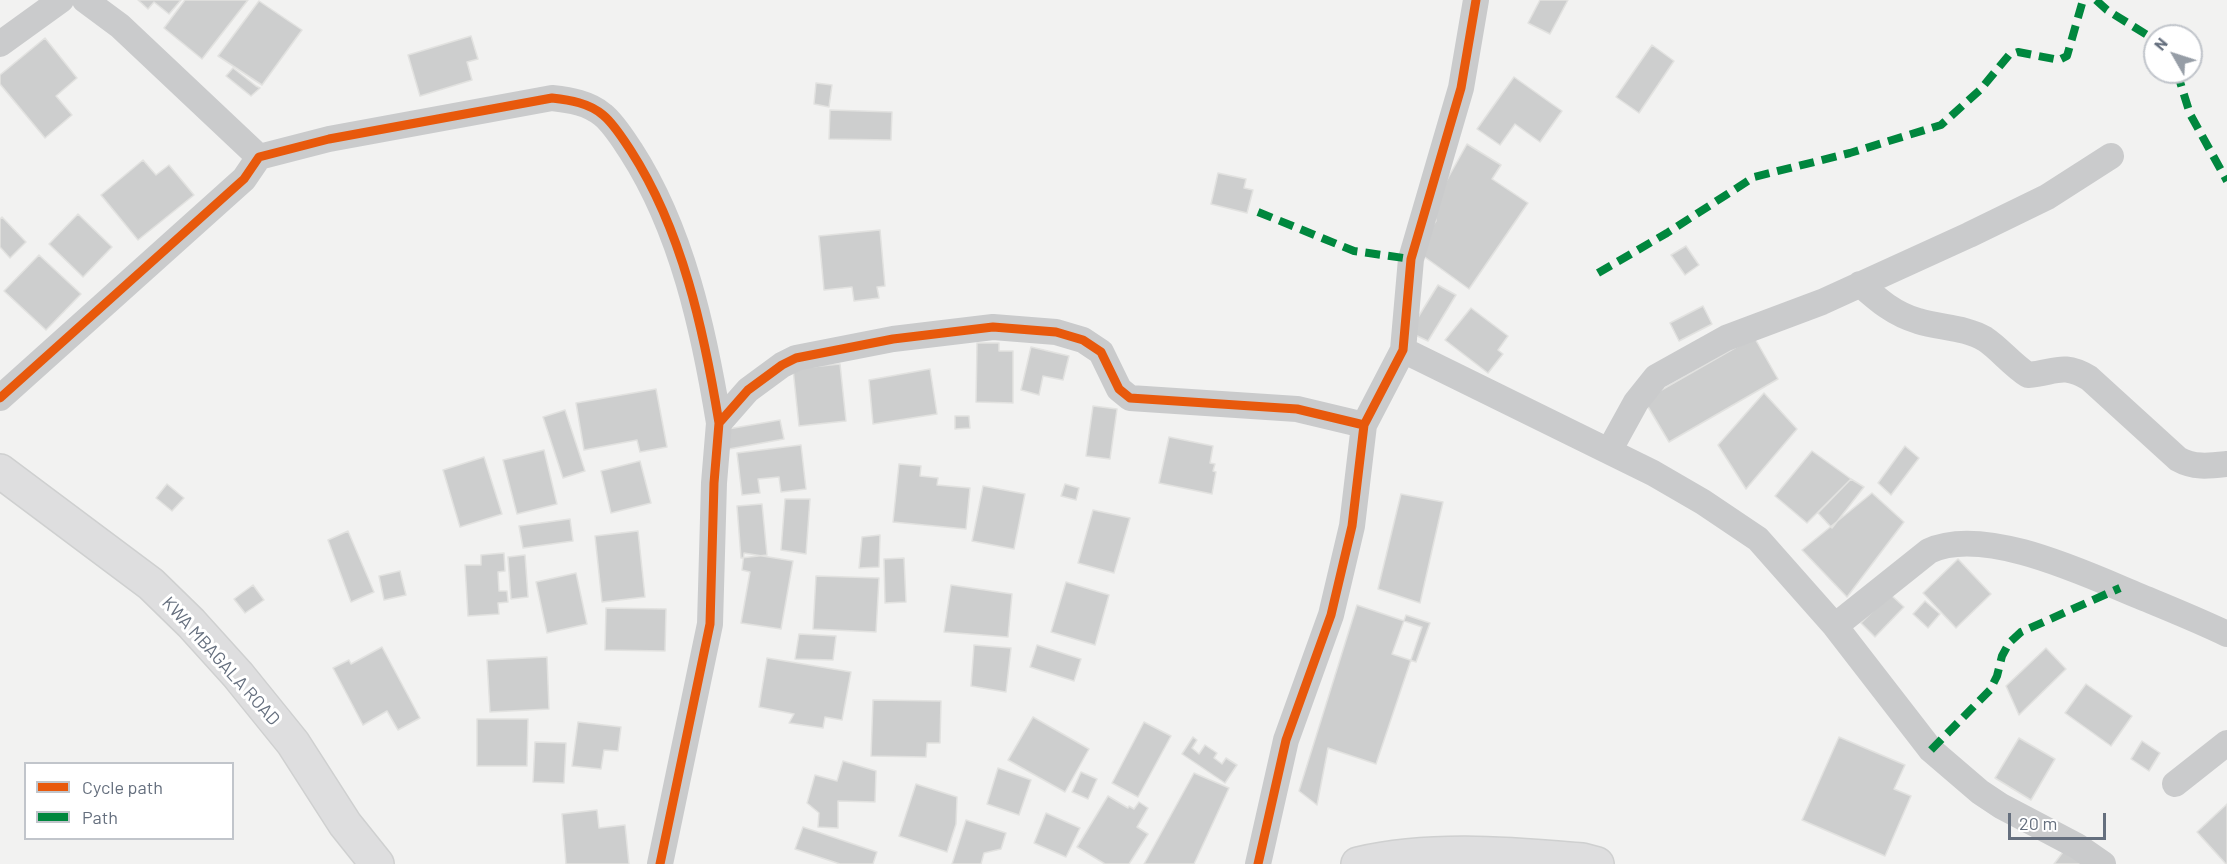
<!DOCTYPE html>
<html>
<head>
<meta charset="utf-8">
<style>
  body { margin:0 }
  #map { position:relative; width:2227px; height:864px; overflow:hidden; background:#f2f2f1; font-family:Barlow,sans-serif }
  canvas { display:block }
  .legend { position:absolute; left:24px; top:762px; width:210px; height:78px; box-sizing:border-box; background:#fff; border:2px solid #c1c5cb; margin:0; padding:8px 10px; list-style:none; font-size:18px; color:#656f7e }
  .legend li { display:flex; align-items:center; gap:12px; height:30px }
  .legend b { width:30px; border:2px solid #c1c5cb }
  .north { position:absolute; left:2143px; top:24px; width:60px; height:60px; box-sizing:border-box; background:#fff; border:2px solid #c1c5cb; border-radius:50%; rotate:309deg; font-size:16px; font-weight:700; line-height:24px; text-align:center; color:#656f7e }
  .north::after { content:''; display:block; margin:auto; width:21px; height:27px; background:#969da6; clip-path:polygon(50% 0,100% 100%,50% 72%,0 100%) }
  .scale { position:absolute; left:2008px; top:813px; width:98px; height:27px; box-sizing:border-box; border:3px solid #656f7e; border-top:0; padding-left:8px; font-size:18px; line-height:21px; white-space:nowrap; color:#656f7e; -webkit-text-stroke:4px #fff; paint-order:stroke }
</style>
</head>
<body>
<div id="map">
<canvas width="2227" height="864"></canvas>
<ul class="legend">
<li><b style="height:8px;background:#e8590c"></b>Cycle path</li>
<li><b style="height:8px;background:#00873e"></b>Path</li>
</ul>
<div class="north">N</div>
<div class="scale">20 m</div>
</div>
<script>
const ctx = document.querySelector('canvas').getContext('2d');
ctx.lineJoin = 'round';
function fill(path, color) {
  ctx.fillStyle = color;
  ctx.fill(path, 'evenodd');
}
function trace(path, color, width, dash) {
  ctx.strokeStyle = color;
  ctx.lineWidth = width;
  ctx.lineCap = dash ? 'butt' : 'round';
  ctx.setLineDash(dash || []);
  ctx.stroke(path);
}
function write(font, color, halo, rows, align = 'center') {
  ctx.font = font + ' Barlow,sans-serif';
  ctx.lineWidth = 6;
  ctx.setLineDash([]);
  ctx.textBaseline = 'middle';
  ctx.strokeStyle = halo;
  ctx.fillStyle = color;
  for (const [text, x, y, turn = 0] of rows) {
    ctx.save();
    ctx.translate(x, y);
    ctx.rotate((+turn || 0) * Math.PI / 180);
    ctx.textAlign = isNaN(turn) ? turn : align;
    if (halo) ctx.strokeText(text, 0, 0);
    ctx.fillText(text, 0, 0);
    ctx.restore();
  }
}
const building = new Path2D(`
  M 138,0 L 181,0 L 169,14 L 154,2 L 148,9 Z
  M 185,0 L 248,0 L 202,59 L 164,28 Z
  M 1540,0 L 1568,0 L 1550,34 L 1528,23 Z
  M 259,1 L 302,30 L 262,85 L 218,56 Z
  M 471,36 L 478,59 L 467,62 L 472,80 L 420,96 L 408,55 Z
  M 45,38 L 77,78 L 56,96 L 72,115 L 45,138 L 0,84 L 0,75 Z
  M 1652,45 L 1674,61 L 1639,113 L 1616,97 Z
  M 233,68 L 256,86 L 260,88 L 251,96 L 226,76 Z
  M 1514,77 L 1562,111 L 1540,142 L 1515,124 L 1500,145 L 1477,129 Z
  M 816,83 L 832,85 L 829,107 L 814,104 Z
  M 830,110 L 892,112 L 891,140 L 829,139 Z
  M 1467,144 L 1501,165 L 1492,179 L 1528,203 L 1469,289 L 1415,250 L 1436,221 L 1433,205 Z
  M 143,160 L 156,175 L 169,165 L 194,195 L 138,240 L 101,195 Z
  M 1218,173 L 1246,179 L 1244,188 L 1253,190 L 1247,213 L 1211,204 Z
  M 78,214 L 112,247 L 83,277 L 49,244 Z
  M 2,217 L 26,242 L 10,258 L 0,247 L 0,219 Z
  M 880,230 L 885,286 L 877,287 L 879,298 L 854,301 L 852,287 L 824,290 L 819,236 Z
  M 1686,246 L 1699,265 L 1685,275 L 1671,255 Z
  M 39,255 L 81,294 L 46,330 L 4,291 Z
  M 1438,285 L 1456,295 L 1428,341 L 1409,332 Z
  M 1703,306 L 1712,324 L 1679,341 L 1670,323 Z
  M 1471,308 L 1508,336 L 1498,350 L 1503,354 L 1488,373 L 1445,340 Z
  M 1754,337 L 1778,379 L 1669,442 L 1644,400 Z
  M 977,343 L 999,343 L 999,351 L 1013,351 L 1013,403 L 976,402 Z
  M 1031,347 L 1069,356 L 1063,380 L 1043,376 L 1039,395 L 1021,390 Z
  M 840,364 L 846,421 L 799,426 L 793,369 Z
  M 930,369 L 937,414 L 873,424 L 869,380 Z
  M 656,389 L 667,447 L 640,452 L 637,440 L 584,450 L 576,403 Z
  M 1764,393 L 1797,429 L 1746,489 L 1718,445 Z
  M 1093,406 L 1117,409 L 1110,459 L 1086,456 Z
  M 565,410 L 585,471 L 563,478 L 543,417 Z
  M 955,416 L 969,416 L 970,428 L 955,429 Z
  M 780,420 L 784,439 L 729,449 L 728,429 Z
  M 1169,437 L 1213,446 L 1210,463 L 1215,464 L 1213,471 L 1216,472 L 1212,494 L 1159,483 Z
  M 801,445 L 806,489 L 781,492 L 779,477 L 758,479 L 760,493 L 742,495 L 737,453 Z
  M 1905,446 L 1919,458 L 1891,495 L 1878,483 Z
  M 544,450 L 557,504 L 517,514 L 503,460 Z
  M 1812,451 L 1851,479 L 1807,523 L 1775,496 Z
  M 484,457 L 502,514 L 460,527 L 443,470 Z
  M 640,461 L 651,503 L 611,513 L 601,471 Z
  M 899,464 L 921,466 L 920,476 L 938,478 L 937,485 L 970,488 L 966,529 L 893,522 Z
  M 1851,479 L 1864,487 L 1832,528 L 1818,513 Z
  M 167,484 L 184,498 L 172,511 L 156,498 Z
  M 1065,484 L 1079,488 L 1076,500 L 1061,496 Z
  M 983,486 L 1025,494 L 1014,549 L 972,541 Z
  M 1872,493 L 1904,522 L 1847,597 L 1802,550 Z
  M 1401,494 L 1443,502 L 1420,603 L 1378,589 Z
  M 785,499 L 810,499 L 806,554 L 781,550 Z
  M 762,504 L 767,555 L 741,558 L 737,506 Z
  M 1093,510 L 1130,518 L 1114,573 L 1078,563 Z
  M 570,519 L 573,541 L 523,548 L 519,526 Z
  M 348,531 L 374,592 L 351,602 L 328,540 Z
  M 638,531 L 645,597 L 602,602 L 595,536 Z
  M 880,535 L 879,567 L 859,568 L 862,537 Z
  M 504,553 L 505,571 L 498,572 L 499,591 L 507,591 L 508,602 L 498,603 L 499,614 L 468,616 L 465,565 L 481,565 L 481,555 Z
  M 744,553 L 793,561 L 781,629 L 741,623 L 750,572 L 742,570 Z
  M 525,555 L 528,597 L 511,599 L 508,557 Z
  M 904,558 L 906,602 L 885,603 L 884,559 Z
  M 1958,559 L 1991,594 L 1956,628 L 1923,593 Z
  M 400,571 L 406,595 L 384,600 L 379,576 Z
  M 576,573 L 587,624 L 547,633 L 536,582 Z
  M 816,576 L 879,578 L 876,632 L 813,629 Z
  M 1066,582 L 1109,595 L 1095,645 L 1051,632 Z
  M 253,585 L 264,600 L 245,613 L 234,599 Z
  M 951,585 L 1012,594 L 1008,637 L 944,632 Z
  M 1890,594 L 1904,607 L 1875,637 L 1861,623 Z
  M 1925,601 L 1940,614 L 1928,628 L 1913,614 Z
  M 1357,605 L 1422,627 L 1376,764 L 1328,748 L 1317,805 L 1299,791 Z
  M 606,608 L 666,609 L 665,651 L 605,650 Z
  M 1406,615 L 1430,623 L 1416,662 L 1392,654 Z
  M 799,634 L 836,636 L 833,660 L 795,659 Z
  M 974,645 L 1011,648 L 1006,692 L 971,686 Z
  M 1037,645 L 1081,659 L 1074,681 L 1030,667 Z
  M 382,647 L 420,718 L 398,730 L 387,711 L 363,725 L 333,668 L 349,660 L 351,664 Z
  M 2046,648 L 2066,669 L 2019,715 L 2006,686 Z
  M 547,657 L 549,709 L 490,712 L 487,660 Z
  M 767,658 L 851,672 L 842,720 L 825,717 L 823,728 L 789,723 L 794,714 L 759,707 Z
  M 2086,684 L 2132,716 L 2111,746 L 2065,713 Z
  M 873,700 L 941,701 L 940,743 L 927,743 L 926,757 L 871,756 Z
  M 1033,717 L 1089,749 L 1065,792 L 1008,760 Z
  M 477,719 L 528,719 L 527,766 L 477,766 Z
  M 578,722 L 621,727 L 618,751 L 604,750 L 601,769 L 572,766 Z
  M 1144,722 L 1171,736 L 1138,797 L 1112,783 Z
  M 1193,737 L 1197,740 L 1192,748 L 1199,754 L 1205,745 L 1217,753 L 1214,758 L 1222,764 L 1226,758 L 1237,765 L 1225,783 L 1182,754 Z
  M 1839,737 L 1905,765 L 1894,789 L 1911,796 L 1885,856 L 1802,820 Z
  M 2019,738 L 2055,759 L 2031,800 L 1995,778 Z
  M 2142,741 L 2160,753 L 2149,771 L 2131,759 Z
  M 535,742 L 566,743 L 564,783 L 533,782 Z
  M 843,761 L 876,771 L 875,802 L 838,801 L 838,828 L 818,827 L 819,813 L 807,803 L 815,775 L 837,781 Z
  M 998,768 L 1031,780 L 1019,815 L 987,804 Z
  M 1081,772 L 1097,779 L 1088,799 L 1072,792 Z
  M 1194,773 L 1229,788 L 1194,864 L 1144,864 Z
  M 916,784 L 957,797 L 956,824 L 947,852 L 899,836 Z
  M 1108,796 L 1128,808 L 1129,806 L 1134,809 L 1139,802 L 1148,808 L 1137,827 L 1148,834 L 1129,864 L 1105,864 L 1077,847 Z
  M 2227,804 L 2227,863 L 2226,864 L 2197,832 Z
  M 597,810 L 599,828 L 625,825 L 629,864 L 566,864 L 562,814 Z
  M 1046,813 L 1080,828 L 1066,857 L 1034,843 Z
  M 966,820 L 1006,833 L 1001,849 L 984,853 L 981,864 L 952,864 Z
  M 803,827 L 877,852 L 873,864 L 840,864 L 795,849 Z
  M 2066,848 L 2088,864 L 2054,864 Z`);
fill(building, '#cdcece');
trace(building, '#e2e2e0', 1.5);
const secondary = new Path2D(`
  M 0,471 L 151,584 L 191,623 L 238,675 L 293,743 L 345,824 L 377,864
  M 1358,864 C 1432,847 1508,854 1582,860 L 1597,864`);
trace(secondary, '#cfd0d0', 36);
trace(new Path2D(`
  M 85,0 L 120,26 L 259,157
  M 0,44 L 61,0
  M 1860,284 C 1878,300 1894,314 1918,321 C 1940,328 1965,327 1985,339 C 2000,349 2012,365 2028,375 C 2055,373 2062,362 2089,378 L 2178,459 C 2194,468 2209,466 2227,464
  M 1403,350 L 1653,473 L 1703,502 L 1758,539 L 1835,626 L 1931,750 L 1980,792 L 2001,806 L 2077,846 L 2103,864
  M 0,398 L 244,179 L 259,157 L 329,139 L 552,98 C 570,100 589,103 603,115 C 614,124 623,139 631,151 C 682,230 704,331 719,423
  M 1609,451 L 1636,402 L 1656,377 L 1726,338 L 1822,302 L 1969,235 L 2047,197 L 2111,156
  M 1835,626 L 1929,551 C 1984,525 2086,574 2139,596 C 2168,608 2198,620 2227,634
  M 2175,784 L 2227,743
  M 660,864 L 710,624 L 714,483 L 719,423 L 748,390 L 782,365 L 796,358 L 893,339 L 993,327 L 1056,332 L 1083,340 L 1101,352 L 1119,389 L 1130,398 L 1297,409 L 1364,425
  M 1258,864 L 1286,740 L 1331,615 L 1352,526 L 1364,425 L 1403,350 L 1411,259 L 1461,88 L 1476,0`), '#cacbcc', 26);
trace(secondary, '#dededf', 33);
trace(new Path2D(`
  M 2096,0 L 2107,10 L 2155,40
  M 2177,72 L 2190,114 L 2227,181
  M 1258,212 L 1354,251 L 1411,259
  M 1598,273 L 1667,233 L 1754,177 L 1850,153 L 1941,125 L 1980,90 L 2009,55 L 2018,52 L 2059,60 L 2067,56 L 2083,0
  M 1931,750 L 1990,690 L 1997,676 L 2002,656 L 2009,643 L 2021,632 L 2120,588`), '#00873e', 8, [15, 8]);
trace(new Path2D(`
  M 0,398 L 244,179 L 259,157 L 329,139 L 552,98 C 570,100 589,103 603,115 C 614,124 623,139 631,151 C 682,230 704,331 719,423
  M 660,864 L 710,624 L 714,483 L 719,423 L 748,390 L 782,365 L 796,358 L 893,339 L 993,327 L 1056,332 L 1083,340 L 1101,352 L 1119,389 L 1130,398 L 1297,409 L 1364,425
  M 1258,864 L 1286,740 L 1331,615 L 1352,526 L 1364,425 L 1403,350 L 1411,259 L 1461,88 L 1476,0`), '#e8590c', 9);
write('18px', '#656f7e', '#fff', [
  ["KWA MBAGALA ROAD",221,661,48]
]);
</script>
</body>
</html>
